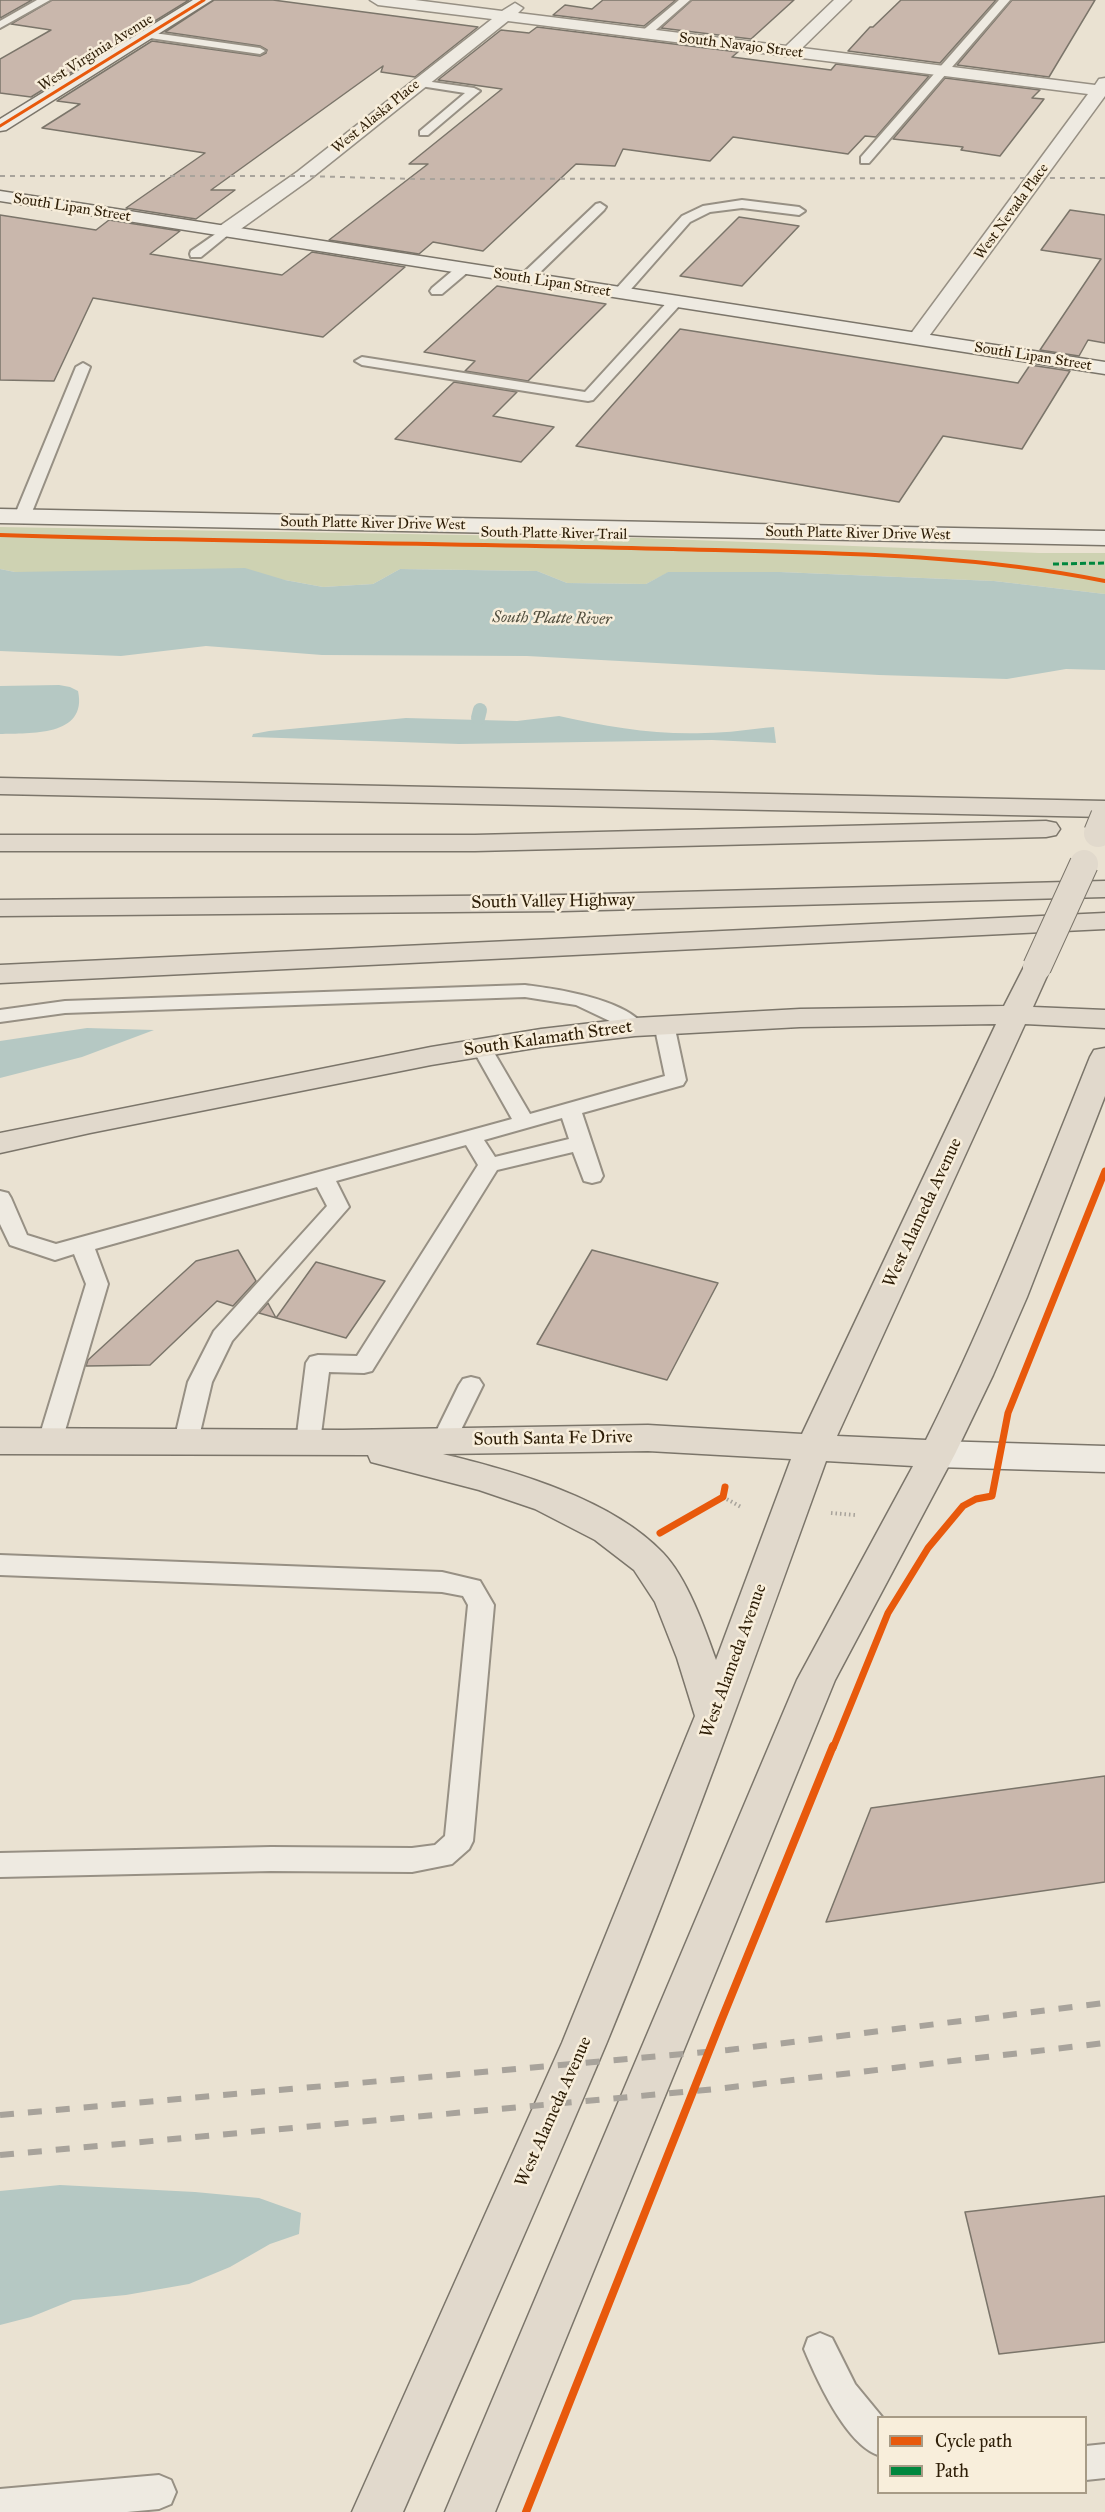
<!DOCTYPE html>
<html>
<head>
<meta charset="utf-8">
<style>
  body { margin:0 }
  #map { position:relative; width:1105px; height:2512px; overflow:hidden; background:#eae2d2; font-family:"IM FELL Great Primer",serif }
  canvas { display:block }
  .legend { position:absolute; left:877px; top:2416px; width:210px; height:78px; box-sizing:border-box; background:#f8eedb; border:2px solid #a79b86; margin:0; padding:8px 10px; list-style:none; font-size:18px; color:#2e1e07 }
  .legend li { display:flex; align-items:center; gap:12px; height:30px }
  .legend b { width:30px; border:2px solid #a79b86 }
</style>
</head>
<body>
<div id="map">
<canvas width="1105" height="2512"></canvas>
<ul class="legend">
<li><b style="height:8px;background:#e8590c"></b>Cycle path</li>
<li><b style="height:8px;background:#00873e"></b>Path</li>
</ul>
</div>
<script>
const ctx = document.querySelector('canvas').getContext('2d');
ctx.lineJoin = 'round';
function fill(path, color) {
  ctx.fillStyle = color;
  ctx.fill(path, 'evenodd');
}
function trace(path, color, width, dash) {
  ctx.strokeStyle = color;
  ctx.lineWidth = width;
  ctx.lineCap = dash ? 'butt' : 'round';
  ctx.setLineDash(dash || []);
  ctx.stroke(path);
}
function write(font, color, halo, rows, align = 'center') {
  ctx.font = font + ' "IM FELL Great Primer",serif';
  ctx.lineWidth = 5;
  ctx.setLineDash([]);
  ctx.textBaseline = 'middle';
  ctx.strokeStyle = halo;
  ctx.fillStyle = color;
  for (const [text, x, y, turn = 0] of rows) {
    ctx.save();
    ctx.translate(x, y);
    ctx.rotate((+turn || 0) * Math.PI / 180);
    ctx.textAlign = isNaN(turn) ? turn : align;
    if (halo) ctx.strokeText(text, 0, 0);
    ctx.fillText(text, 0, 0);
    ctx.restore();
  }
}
fill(new Path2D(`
  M 0,527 L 640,538 L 1039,553 L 1105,553 L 1105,594 L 994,581 L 780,572 L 669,572 L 646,584 L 567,583 L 537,571 L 400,569 L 373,584 L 323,587 L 285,580 L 15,572 L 0,569 Z`), '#ced2b2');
fill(new Path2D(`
  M 245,568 L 285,580 L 323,587 L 373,584 L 400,569 L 537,571 L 567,583 L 646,584 L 668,572 L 780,572 L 994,581 L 1105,594 L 1105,670 L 1066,669 L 1007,679 L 879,675 L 527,656 L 322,655 L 206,646 L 121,656 L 0,651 L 0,569 L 15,572 Z
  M 59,685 L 70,687 L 78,691 C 88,737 29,733 0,734 L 0,686 Z
  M 559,716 C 607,727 656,735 705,733 C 728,733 751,729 774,727 L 776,743 L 712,740 L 459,744 L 252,737 L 253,734 L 269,731 L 406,718 L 517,721 Z
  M 87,1028 L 154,1030 L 82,1057 L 0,1078 L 0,1041 Z
  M 60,2185 L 195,2192 L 259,2198 L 301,2213 L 299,2234 L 270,2244 L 230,2267 L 189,2284 L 126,2295 L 73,2300 L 31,2317 L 0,2325 L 0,2191 Z`), '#b5c8c3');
trace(new Path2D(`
  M 478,718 L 480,710`), '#b5c8c3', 14);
const building = new Path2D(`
  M 0,0 L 32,0 L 0,18 Z
  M 52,0 L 189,0 L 31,97 L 0,93 L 0,59 L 51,30 L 11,24 Z
  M 214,0 L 273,0 L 478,27 L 415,77 L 381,72 L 383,66 L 211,190 L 235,190 L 196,219 L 126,208 L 205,153 L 42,128 L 80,104 L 57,101 L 152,41 L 260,56 L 266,53 L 267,50 L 260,46 L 165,32 Z
  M 603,0 L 676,0 L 644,26 L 553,15 L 565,5 L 592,9 Z
  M 692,0 L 794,0 L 751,39 L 661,28 Z
  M 901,0 L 996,0 L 940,63 L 848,51 L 870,27 L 873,27 Z
  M 1012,0 L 1095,0 L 1049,77 L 957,65 Z
  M 537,27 L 738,52 L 732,57 L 831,70 L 836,64 L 929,76 L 876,137 L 865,136 L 848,154 L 733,137 L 710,161 L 623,149 L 615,166 L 576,164 L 483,251 L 433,242 L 419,254 L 329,240 L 428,164 L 409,164 L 502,89 L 438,80 L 501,30 L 529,33 Z
  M 945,78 L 1040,90 L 1032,98 L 1044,99 L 1000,156 L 961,150 L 963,147 L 893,139 Z
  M 1070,210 L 1105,215 L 1105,343 L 1088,340 L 1079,356 L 1040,350 L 1101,259 L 1041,250 Z
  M 0,215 L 96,230 L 109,220 L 180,231 L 150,254 L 282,275 L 312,252 L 405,267 L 323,337 L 93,298 L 54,381 L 0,380 Z
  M 739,217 L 799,226 L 742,286 L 680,276 Z
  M 497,286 L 606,304 L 528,381 L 465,371 L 475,361 L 424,352 Z
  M 680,329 L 1018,383 L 1030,365 L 1070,371 L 1022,449 L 943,436 L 899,502 L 576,446 Z
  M 454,382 L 517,392 L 493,416 L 554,427 L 521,462 L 395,439 Z
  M 238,1250 L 256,1281 L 233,1306 L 217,1301 L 150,1365 L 86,1366 L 88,1360 L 196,1261 Z
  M 592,1250 L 718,1283 L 667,1380 L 537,1344 Z
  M 316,1262 L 385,1281 L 346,1338 L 259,1313 L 268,1303 L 276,1318 Z
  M 1105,1776 L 1105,1882 L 826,1922 L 871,1808 Z
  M 1105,2196 L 1105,2342 L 999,2354 L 965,2212 Z`);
fill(building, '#c9b7ac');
trace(building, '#7b756a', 1.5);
const lane = new Path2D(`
  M 37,0 L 50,0 L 0,28 L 0,21 Z
  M 679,0 L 690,0 L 649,36 L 641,36 L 641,32 Z
  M 999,0 L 1010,0 L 869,163 L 861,163 L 861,157 Z
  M 147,32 L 260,48 L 265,51 L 260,54 L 143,37 L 143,33 Z
  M 418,80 L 474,88 L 480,91 L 428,135 L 420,135 L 420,131 L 465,93 L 414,85 L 412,83 Z
  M 742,200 L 799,207 L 805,211 L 799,215 L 742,208 L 710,212 L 690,222 L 625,296 L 615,296 L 613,293 L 615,290 L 682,216 L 703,206 Z
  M 600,203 L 606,207 L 604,210 L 530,282 L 520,282 L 518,279 L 520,276 L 596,204 Z
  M 224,228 L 228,229 L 230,232 L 228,235 L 201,257 L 191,257 L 190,254 L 191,251 Z
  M 463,265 L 468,266 L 470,269 L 468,272 L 442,294 L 432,294 L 430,291 L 432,288 L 458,266 Z
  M 675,298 L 682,302 L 680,305 L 593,400 L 588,401 L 362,365 L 355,361 L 362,357 L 585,392 L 670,299 Z
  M 83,363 L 90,367 L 30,517 L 27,520 L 17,520 L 14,517 L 76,367 Z
  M 525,985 C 557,989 626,999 645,1027 L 642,1031 L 635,1033 L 576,1005 L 525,997 L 65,1013 L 0,1022 L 0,1010 L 65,1001 Z
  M 664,1018 L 671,1020 L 674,1024 L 686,1080 L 683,1085 L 582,1113 L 603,1176 L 600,1181 L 592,1183 L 584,1181 L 573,1152 L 497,1170 L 372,1371 L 364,1373 L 329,1372 L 320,1442 L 317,1448 L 308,1451 L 299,1448 L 296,1442 L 306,1363 L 310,1357 L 318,1355 L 357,1356 L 478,1165 L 466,1145 L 336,1181 L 349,1207 L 232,1341 L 212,1382 L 198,1441 L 195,1447 L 186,1450 L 177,1447 L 174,1441 L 188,1382 L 214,1331 L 327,1206 L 317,1187 L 95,1249 L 108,1284 L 62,1441 L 59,1447 L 50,1450 L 41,1447 L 38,1441 L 86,1284 L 74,1254 L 55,1260 L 10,1245 L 0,1224 L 0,1191 L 8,1193 L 11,1198 L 27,1235 L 56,1244 L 512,1119 L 472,1048 L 475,1044 L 482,1042 L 489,1044 L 530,1114 L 665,1076 L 654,1024 L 657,1020 ZM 562,1118 L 569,1139 L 495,1157 L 484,1140 Z
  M 471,1377 L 479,1379 L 483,1385 L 456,1440 L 453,1446 L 444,1449 L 435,1446 L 432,1440 L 459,1385 L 463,1379 Z
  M 0,1555 L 442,1572 L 480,1581 L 494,1605 L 473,1841 L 469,1849 L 452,1864 L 412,1872 L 271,1871 L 0,1877 L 0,1853 L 271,1847 L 412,1848 L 435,1845 L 445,1836 L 468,1605 L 463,1596 L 442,1592 L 0,1575 Z
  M 820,2333 L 832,2338 L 855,2384 L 883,2418 L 878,2418 L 878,2455 C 846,2444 817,2380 804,2349 L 808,2338 Z
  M 1105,2444 L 1105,2478 L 1086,2480 L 1086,2446 Z
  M 159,2475 L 171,2480 L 176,2492 L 171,2504 L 159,2509 L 127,2512 L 0,2512 L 0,2489 Z`);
const street = new Path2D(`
  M 370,0 L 415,0 L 502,11 L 515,3 L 523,8 L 518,13 L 786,46 L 834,0 L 851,0 L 802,48 L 1095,85 L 1099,79 L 1105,78 L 1105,96 L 924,343 L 910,343 L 907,339 L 1088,94 L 508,21 L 309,180 L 231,236 L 217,236 L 215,232 L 217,228 L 297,172 L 492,19 L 378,5 Z`);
const secondary = new Path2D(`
  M 193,0 L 212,0 L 6,130 L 0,131 L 0,119 Z
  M 0,191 L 1105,362 L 1105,374 L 0,201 Z
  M 0,509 L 1105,531 L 1105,545 L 0,523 Z
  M 937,1441 L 1105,1446 L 1105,1472 L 937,1467 L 924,1463 L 919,1454 L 924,1445 Z`);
const primary = new Path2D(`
  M 1037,958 L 1047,961 L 1051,967 L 1033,1007 L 1105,1010 L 1105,1028 L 1025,1024 L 837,1436 L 926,1440 C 988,1316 1038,1186 1090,1057 L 1094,1050 L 1105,1048 L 1105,1096 L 1027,1297 L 993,1375 L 955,1454 L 835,1680 L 495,2512 L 445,2512 L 797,1680 L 913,1466 L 826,1461 C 756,1655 686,1850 607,2042 C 541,2199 471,2355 403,2512 L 352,2512 L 562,2043 L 688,1733 L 695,1716 L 677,1658 L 655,1602 L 634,1570 L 595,1540 L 535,1509 L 479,1490 L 371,1462 L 368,1455 L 0,1454 L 0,1428 L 343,1430 L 648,1425 L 802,1434 L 996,1024 L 800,1027 L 635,1036 L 541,1047 L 431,1065 L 90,1133 L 0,1153 L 0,1133 L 431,1047 L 541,1029 L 635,1018 L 800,1009 L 1004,1006 L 1027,961 ZM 648,1451 L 791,1459 L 716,1660 C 704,1626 687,1578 663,1553 C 612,1499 514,1471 443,1454 Z`);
const highway = new Path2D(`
  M 0,778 L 1105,801 L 1105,817 L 0,794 Z
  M 1046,821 L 1056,823 L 1060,829 L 1056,835 L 1046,837 L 475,851 L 0,851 L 0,835 L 475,835 Z
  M 1105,881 L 1105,897 L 562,911 L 0,916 L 0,900 L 562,895 Z
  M 1105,913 L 1105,929 L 0,983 L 0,965 Z`);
trace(lane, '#979084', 4);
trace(street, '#979084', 3);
trace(secondary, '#7b756a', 3);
trace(primary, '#7b756a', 3);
trace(highway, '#7b756a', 3);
trace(new Path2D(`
  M 723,1497 L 741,1507
  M 831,1513 L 855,1515
  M 667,1529 L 723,1497 L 725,1487`), '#a8a39b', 4, [1.5, 3]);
fill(lane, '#eeeae1');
fill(street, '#eeeae1');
fill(secondary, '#eeeae1');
fill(primary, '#e1d9cc');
fill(highway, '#e1d9cc');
trace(new Path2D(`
  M 0,176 L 303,176 L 416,179 L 1105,178`), '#a8a39b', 2, [5, 5]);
trace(new Path2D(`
  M 0,2115 L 728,2050 L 1105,2003
  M 0,2155 L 716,2089 L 1105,2043`), '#a8a39b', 6, [14, 14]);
const primaryBridge = new Path2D(`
  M 1098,833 L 1105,816
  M 1037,967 L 1084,864`);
trace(primaryBridge, '#7b756a', 30, []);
trace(primaryBridge, '#e1d9cc', 28);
trace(new Path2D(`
  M 1053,564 L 1105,563`), '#00873e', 3, [6, 3]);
trace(new Path2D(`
  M 0,126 L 204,0`), '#e8590c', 3);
trace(new Path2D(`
  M 0,535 C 224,542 449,543 673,549 C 819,553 961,552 1105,581`), '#e8590c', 4);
trace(new Path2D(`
  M 660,1533 L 723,1497 L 725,1487
  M 833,1748 L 888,1613 L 928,1548 L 963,1506 L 976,1499 L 992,1496 L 1008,1413 L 1105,1171`), '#e8590c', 7);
trace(new Path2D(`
  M 526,2512 L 721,2021 L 833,1746`), '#e8590c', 8);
write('15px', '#2e1e07', '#f8eedb', [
  ["South Navajo Street",741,46,7],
  ["West Virginia Avenue",96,53,-32],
  ["West Alaska Place",376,117,-39],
  ["South Lipan Street",72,208,9],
  ["West Nevada Place",1012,212,-54],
  ["South Lipan Street",552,283,9],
  ["South Lipan Street",1033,357,9],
  ["South Platte River Drive West",373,524,1],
  ["South Platte River Trail",554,534,1],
  ["South Platte River Drive West",858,534,1]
]);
write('italic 16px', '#504e3e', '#f8eedb', [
  ["South Platte River",552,619,1]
]);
write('18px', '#2e1e07', '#f8eedb', [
  ["South Valley Highway",553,902,-1],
  ["South Kalamath Street",548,1039,-8],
  ["West Alameda Avenue",923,1213,-65],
  ["South Santa Fe Drive",553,1439,-1],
  ["West Alameda Avenue",734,1661,-70],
  ["West Alameda Avenue",554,2112,-66]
]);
</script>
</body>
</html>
